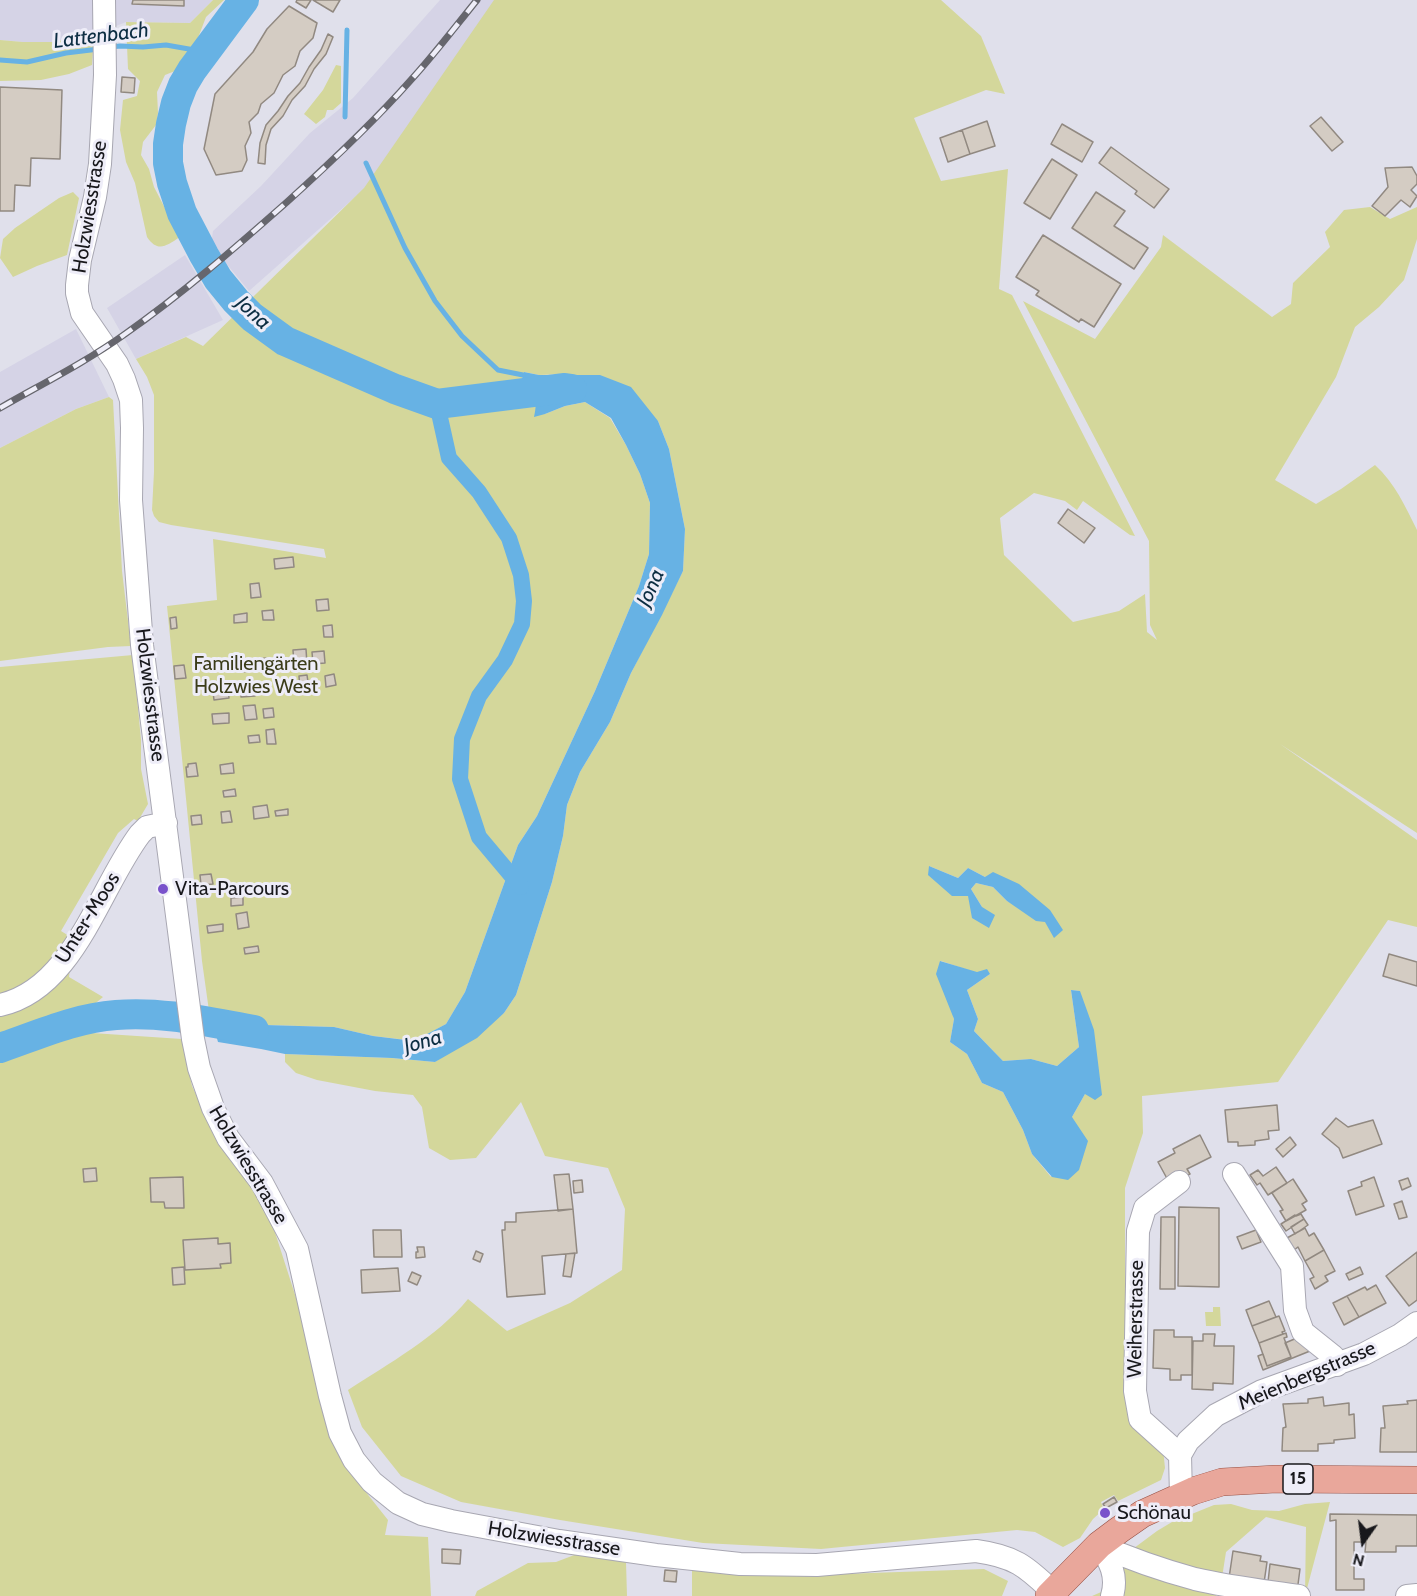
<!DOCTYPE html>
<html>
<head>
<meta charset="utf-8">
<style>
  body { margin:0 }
  #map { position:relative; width:1417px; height:1596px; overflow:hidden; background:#e0e0eb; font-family:Cabin,sans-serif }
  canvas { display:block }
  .north { position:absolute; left:1333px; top:1512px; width:60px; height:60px; -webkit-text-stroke:4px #eeedf8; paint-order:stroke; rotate:194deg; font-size:16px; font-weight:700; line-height:24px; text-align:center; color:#18181c }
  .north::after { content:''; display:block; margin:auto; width:21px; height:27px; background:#18181c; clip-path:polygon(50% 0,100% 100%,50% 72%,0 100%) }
</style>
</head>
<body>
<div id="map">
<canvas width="1417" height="1596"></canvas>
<div class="north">N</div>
</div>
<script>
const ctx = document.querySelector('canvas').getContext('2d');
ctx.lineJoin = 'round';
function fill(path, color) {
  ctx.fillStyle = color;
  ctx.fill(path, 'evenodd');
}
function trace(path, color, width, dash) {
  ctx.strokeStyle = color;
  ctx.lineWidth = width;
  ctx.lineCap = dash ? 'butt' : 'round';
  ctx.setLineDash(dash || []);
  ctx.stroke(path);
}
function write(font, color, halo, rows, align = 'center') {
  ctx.font = font + ' Cabin,sans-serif';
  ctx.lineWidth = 6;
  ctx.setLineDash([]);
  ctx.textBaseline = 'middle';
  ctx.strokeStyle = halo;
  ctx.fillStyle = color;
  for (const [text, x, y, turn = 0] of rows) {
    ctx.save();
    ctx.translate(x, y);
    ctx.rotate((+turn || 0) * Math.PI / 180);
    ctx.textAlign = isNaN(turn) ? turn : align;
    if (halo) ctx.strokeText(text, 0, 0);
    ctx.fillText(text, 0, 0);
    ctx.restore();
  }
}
fill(new Path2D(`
  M 0,0 L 213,0 L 190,23 L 126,22 L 94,35 L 84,35 L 54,42 L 23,42 L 0,40 Z
  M 440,0 L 578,0 L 249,291 L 211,245 L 213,231 L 261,186 L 310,133 L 353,98 Z
  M 185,255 L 223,320 L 136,359 L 107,308 Z
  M 76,329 L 109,397 L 76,409 L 0,448 L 0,372 Z`), '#d5d3e6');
fill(new Path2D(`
  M 213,0 L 224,0 L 206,17 L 193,51 L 180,69 L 165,75 L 157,92 L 158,113 L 156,125 L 143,142 L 141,155 L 149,169 L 154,187 L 180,237 C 166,246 158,253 147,237 L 135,183 L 126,162 L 120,130 L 123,100 L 137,96 L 140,81 L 128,69 L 126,22 L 190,23 Z
  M 494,0 L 941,0 L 981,36 L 1005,94 L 986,90 L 914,118 L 941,181 L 1008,169 L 999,289 L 1012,295 L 1135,536 L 1130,535 L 1083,501 L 1077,510 L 1065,501 L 1034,493 L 1000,518 L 1004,555 L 1073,622 L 1119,611 L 1145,594 L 1147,632 L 1157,640 L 1150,625 L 1149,541 L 1023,301 L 1095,339 L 1161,247 L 1163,235 L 1272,317 L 1291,304 L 1293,283 L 1330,247 L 1325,232 L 1344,210 L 1370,207 L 1390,219 L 1417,207 L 1417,239 L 1404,280 L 1379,307 L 1355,327 L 1336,377 L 1275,480 L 1316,504 L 1341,489 L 1375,465 C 1395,483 1405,506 1417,530 L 1417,833 L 1280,744 L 1417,840 L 1417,927 L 1388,920 L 1278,1082 L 1142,1096 L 1143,1133 L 1125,1188 L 1125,1398 L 1163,1449 L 1165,1468 L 1161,1480 L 1118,1501 L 1114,1495 L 1101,1502 L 1104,1509 L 1093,1519 L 1080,1538 L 1063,1547 L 1035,1532 L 1017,1530 L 821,1549 L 703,1543 L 560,1520 L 461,1502 L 401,1476 L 362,1427 L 348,1390 C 389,1363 436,1338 468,1299 L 507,1331 L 570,1303 L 622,1270 L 625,1209 L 608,1168 L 545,1156 L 521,1102 L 476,1158 L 450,1160 L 429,1148 L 422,1107 L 413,1095 L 375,1091 L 317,1080 L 296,1073 L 285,1062 L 285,1054 L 392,1058 L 435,1062 L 504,1013 L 516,995 L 552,882 L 563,836 L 567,805 L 580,772 L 610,722 L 631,673 L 683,571 L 685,529 L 669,449 L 658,421 L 568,374 L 539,375 L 524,372 L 522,379 C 532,386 536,394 537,406 L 545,414 L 565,406 L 585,402 L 610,418 L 626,445 L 640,474 L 650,503 L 649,554 L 639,586 L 595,691 L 537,816 L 518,845 L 465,992 L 446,1024 L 415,1041 L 373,1036 L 334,1027 L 265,1025 L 209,1011 L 202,961 L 167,606 L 217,600 L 213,539 L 326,558 L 324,549 L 171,525 L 159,522 L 154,516 L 152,510 L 154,472 L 154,395 L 147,377 L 136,359 L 186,337 L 203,346 L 364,188 ZM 929,866 L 958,878 L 968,868 L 985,877 L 1063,930 L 1007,901 L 993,887 L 976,883 L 971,889 L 982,907 ZM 941,961 L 977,973 L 990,974 L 967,990 L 978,1019 L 974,1031 L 1003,1061 L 1031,1059 L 1057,1066 L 1079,1047 L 1071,990 L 1080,991 L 1085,1094 L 1072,1117 L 1051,1177 L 1032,1154 L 1023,1130 L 1003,1092 L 982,1083 L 967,1054 L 950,1042 L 954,1019 Z
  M 84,35 L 94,35 L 92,65 L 69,74 L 41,80 L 0,81 L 0,40 L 23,42 L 54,42 Z
  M 336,65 L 341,66 L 341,103 L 333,110 L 327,110 L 325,117 L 316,124 L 304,114 L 323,90 Z
  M 73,192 L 79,198 L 67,255 L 37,266 L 13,277 L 0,258 L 3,239 L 15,228 L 59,198 Z
  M 109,397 L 113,400 L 122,571 L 131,646 L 108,647 L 0,661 L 0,448 L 76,409 Z
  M 133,655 L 141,740 L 141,769 L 148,804 L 138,821 L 134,819 L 118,833 L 61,931 L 77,941 L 72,950 L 69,977 L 103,997 L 62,1031 L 182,1039 L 192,1086 L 220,1145 L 256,1194 L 272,1223 L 298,1304 L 335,1448 L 365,1491 L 388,1520 L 385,1535 L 428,1537 L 431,1596 L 0,1596 L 0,667 Z
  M 1213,1307 L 1220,1307 L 1221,1326 L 1206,1326 L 1205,1312 L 1213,1312 Z
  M 1330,1502 L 1305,1596 L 1306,1527 L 1266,1517 L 1226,1552 L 1221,1584 L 1216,1596 L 1092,1596 L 1115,1586 L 1118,1560 L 1157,1531 L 1172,1522 L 1214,1505 L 1231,1504 L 1252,1510 L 1279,1511 L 1305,1504 Z
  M 577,1554 L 626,1562 L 627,1596 L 475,1596 L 477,1591 L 528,1563 L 556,1562 Z
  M 984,1569 L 1008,1581 L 1002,1596 L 692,1596 L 692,1570 L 762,1575 L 843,1574 Z`), '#d4d79b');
fill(new Path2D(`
  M 524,372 L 539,375 L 600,375 L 631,387 L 658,421 L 669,449 L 685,529 L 683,571 L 662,615 L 631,673 L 610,722 L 580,772 L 567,805 L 563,836 L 552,882 L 516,995 L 504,1013 L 477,1038 L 435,1062 L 392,1058 L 285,1054 L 261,1049 L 218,1042 L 209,1011 L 265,1025 L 334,1027 L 373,1036 L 414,1041 L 446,1024 L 465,992 L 518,845 L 537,816 L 595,691 L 639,586 L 649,554 L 650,503 L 640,474 L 626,445 L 611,418 L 585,402 L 565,406 L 545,414 L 534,417 C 538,400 536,389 522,379 Z
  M 929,866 L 958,878 L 968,868 L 985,877 L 993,872 L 1019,884 L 1050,910 L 1063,930 L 1054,938 L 1045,922 L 1036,921 L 1007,901 L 993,887 L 976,883 L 971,889 L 982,907 L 995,915 L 989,928 L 972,918 L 968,896 L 952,896 L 928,875 Z
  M 940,961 L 977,972 L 987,969 L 990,974 L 967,990 L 978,1019 L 974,1031 L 1003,1061 L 1031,1059 L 1057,1066 L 1079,1047 L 1071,990 L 1080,991 L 1094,1030 L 1102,1095 L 1095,1100 L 1085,1094 L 1072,1117 L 1088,1141 L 1079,1170 L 1068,1180 L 1052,1177 L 1032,1154 L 1023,1130 L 1003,1092 L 982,1083 L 967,1054 L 950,1042 L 954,1019 L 936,974 Z`), '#67b2e4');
trace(new Path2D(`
  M 111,47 L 120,46 L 143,47 L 166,45 L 206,52
  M 0,60 L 27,62 L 66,53 L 99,49
  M 345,117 L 347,30
  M 366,163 L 405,248 L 435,301 L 462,336 L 498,370 L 523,375`), '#67b2e4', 5);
trace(new Path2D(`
  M 437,404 L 449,458 L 479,492 L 509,538 L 521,575 L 524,601 L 522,624 L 505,660 L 479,696 L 462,739 L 460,779 L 479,837 L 521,887`), '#67b2e4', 16);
trace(new Path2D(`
  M 244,0 L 192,70 L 183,85 L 176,103 L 171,124 L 168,144 L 168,163 L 172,183 L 182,213 L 204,255 L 218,279 L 236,301 L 252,317 L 285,341 L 395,389 L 437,404 L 565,388 L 572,389
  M 0,1048 C 38,1035 75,1018 116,1015 C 162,1011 208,1022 254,1030`), '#67b2e4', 30);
const building = new Path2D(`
  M 133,0 L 184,0 L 184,6 L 132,4 Z
  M 297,0 L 311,0 L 306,8 L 296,2 Z
  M 313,0 L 340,0 L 333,12 Z
  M 289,6 L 317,23 L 313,38 L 300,51 L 295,66 L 283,75 L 274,93 L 261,104 L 258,113 L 249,122 L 251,133 L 245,146 L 247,160 L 242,171 L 216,175 L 204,149 L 215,94 L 253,52 L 267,29 Z
  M 328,34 L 333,37 L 326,54 L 314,69 L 305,86 L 292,100 L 283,116 L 271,129 L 266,145 L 265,164 L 258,163 L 260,143 L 266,125 L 278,111 L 288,96 L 300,83 L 309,67 L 321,50 Z
  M 122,77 L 135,78 L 134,93 L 121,92 Z
  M 0,87 L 62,90 L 60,159 L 31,158 L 30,186 L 15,185 L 14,211 L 0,211 Z
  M 1321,117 L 1343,142 L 1332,151 L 1310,126 Z
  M 987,121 L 995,146 L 970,154 L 962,130 Z
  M 1062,124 L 1093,142 L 1082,162 L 1051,144 Z
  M 962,130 L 970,154 L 948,162 L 940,138 Z
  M 1111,147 L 1169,189 L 1154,208 L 1135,194 L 1137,191 L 1099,163 Z
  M 1052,159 L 1077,175 L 1050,219 L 1024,203 Z
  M 1412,167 L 1417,176 L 1417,184 L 1411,190 L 1417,196 L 1410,207 L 1401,200 L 1385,216 L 1372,206 L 1388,187 L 1385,168 Z
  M 1096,192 L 1125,211 L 1114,226 L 1148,248 L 1134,269 L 1072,228 Z
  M 1043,235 L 1121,284 L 1094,327 L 1081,319 L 1079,322 L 1036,295 L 1039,291 L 1016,277 Z
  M 1068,509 L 1095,528 L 1084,543 L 1058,523 Z
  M 293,557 L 294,567 L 275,569 L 274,559 Z
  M 259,583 L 261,597 L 251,598 L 250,584 Z
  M 328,599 L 329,610 L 317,611 L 316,600 Z
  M 273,610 L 274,620 L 263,620 L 262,611 Z
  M 247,613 L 247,622 L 234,623 L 234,615 Z
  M 176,617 L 177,628 L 171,629 L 170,618 Z
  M 332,625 L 333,637 L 324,637 L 323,626 Z
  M 306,649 L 307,664 L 294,665 L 293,650 Z
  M 324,651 L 325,663 L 313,664 L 312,652 Z
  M 266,658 L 267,668 L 259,669 L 258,659 Z
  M 252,662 L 253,671 L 242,672 L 241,663 Z
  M 184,665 L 186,678 L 175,679 L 174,666 Z
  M 334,674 L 336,685 L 326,687 L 325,676 Z
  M 307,675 L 309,689 L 300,690 L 299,676 Z
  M 241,688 L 254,688 L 255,696 L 241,697 Z
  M 228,690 L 229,698 L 214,700 L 213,692 Z
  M 255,705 L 257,719 L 245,720 L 243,706 Z
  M 273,708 L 274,717 L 264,718 L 263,709 Z
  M 229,713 L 229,723 L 213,724 L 212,714 Z
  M 274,729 L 276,744 L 267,744 L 266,730 Z
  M 259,735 L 260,742 L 249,743 L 248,736 Z
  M 196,763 L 198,776 L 187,777 L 186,767 L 188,767 L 188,764 Z
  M 233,763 L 234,773 L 221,774 L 220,765 Z
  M 235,789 L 236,796 L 224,797 L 223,791 Z
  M 267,805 L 269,817 L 254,819 L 253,807 Z
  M 288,809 L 288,815 L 276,816 L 275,811 Z
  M 230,811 L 232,822 L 222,823 L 221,812 Z
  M 201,815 L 202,824 L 192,825 L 191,816 Z
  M 211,874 L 213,884 L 201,885 L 200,875 Z
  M 243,897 L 243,905 L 231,906 L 231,898 Z
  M 247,912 L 249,927 L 238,929 L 236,914 Z
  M 223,924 L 223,931 L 208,933 L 207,926 Z
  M 258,946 L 259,952 L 245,954 L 244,948 Z
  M 1389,954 L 1417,962 L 1417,986 L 1383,976 Z
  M 1277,1105 L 1279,1130 L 1268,1131 L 1269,1139 L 1255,1141 L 1255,1145 L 1238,1146 L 1238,1142 L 1228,1142 L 1225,1110 Z
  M 1336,1118 L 1348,1127 L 1373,1120 L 1382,1144 L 1343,1158 L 1339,1148 L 1322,1134 Z
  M 1200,1135 L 1211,1157 L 1187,1169 L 1190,1174 L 1170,1184 L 1158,1162 L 1175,1153 L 1173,1149 Z
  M 1290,1137 L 1296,1145 L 1283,1157 L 1276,1149 Z
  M 1276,1167 L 1287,1183 L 1268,1195 L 1260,1183 L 1257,1185 L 1250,1175 L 1258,1170 L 1263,1176 Z
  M 96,1168 L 97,1181 L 84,1182 L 83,1169 Z
  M 569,1174 L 573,1209 L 558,1211 L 554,1175 Z
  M 183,1177 L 184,1208 L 165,1208 L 164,1202 L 151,1202 L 150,1178 Z
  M 1374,1177 L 1384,1206 L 1356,1215 L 1348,1191 L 1362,1186 L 1361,1182 Z
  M 1408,1178 L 1411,1186 L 1402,1190 L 1399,1181 Z
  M 1293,1179 L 1307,1201 L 1302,1204 L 1306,1210 L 1286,1221 L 1280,1211 L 1283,1210 L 1272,1193 Z
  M 582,1180 L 583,1192 L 574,1193 L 573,1181 Z
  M 1402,1201 L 1407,1217 L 1399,1219 L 1394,1204 Z
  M 1179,1207 L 1219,1208 L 1219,1287 L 1178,1286 Z
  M 573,1209 L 577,1253 L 542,1256 L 545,1294 L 507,1297 L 502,1230 L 505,1230 L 505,1222 L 516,1222 L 516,1213 Z
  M 1301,1214 L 1304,1219 L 1286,1231 L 1281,1224 L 1295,1215 L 1296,1216 Z
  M 1161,1217 L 1175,1217 L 1175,1289 L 1160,1289 Z
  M 1304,1219 L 1308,1225 L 1295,1234 L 1291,1227 Z
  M 1305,1228 L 1309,1236 L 1314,1233 L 1324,1250 L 1305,1261 L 1298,1247 L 1294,1250 L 1287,1238 Z
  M 373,1230 L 401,1230 L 402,1257 L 374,1257 Z
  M 1256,1230 L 1261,1242 L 1242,1249 L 1237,1237 Z
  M 218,1238 L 218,1244 L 230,1243 L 231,1263 L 220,1264 L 221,1268 L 185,1270 L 183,1240 Z
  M 417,1247 L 424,1247 L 425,1257 L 416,1258 L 416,1252 L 418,1252 Z
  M 1324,1250 L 1335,1271 L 1325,1276 L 1328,1281 L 1315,1289 L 1310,1279 L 1314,1277 L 1305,1261 Z
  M 476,1251 L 483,1254 L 480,1262 L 473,1259 Z
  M 1417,1252 L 1417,1300 L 1409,1306 L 1386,1276 Z
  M 575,1253 L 571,1277 L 563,1276 L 566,1254 Z
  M 184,1267 L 185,1284 L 173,1285 L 172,1268 Z
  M 1360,1267 L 1363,1274 L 1349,1280 L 1346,1274 Z
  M 398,1268 L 400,1291 L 362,1293 L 361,1270 Z
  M 412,1272 L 421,1276 L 417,1285 L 408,1281 Z
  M 1376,1285 L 1386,1303 L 1359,1317 L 1347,1296 L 1365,1287 L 1367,1290 Z
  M 1347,1296 L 1359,1317 L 1344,1325 L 1333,1303 Z
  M 1269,1301 L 1276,1317 L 1252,1326 L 1246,1310 Z
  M 1279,1316 L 1285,1331 L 1282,1332 L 1283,1334 L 1259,1343 L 1252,1326 Z
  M 1154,1330 L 1174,1330 L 1174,1337 L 1192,1337 L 1192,1375 L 1181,1375 L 1181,1380 L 1170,1380 L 1170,1369 L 1153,1368 Z
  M 1286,1333 L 1287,1337 L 1284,1338 L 1291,1357 L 1267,1366 L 1259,1343 Z
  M 1203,1334 L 1215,1334 L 1214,1346 L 1234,1346 L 1233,1384 L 1213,1383 L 1213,1390 L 1192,1389 L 1193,1341 L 1203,1341 Z
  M 1304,1335 L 1310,1351 L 1263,1370 L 1258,1356 L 1263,1354 L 1267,1366 L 1291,1357 L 1285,1343 Z
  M 1323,1397 L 1324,1406 L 1349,1403 L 1349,1415 L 1354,1414 L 1355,1438 L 1334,1440 L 1334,1443 L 1318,1444 L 1318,1451 L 1282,1451 L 1283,1428 L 1286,1427 L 1283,1404 L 1308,1403 L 1308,1399 Z
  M 1417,1400 L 1417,1452 L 1380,1452 L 1381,1428 L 1385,1428 L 1383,1406 L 1408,1404 L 1407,1401 Z
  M 1114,1497 L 1117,1502 L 1106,1508 L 1103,1504 Z
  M 1330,1514 L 1417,1515 L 1417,1546 L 1396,1546 L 1396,1552 L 1365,1552 L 1366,1542 L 1354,1542 L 1354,1579 L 1364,1579 L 1364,1590 L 1336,1590 L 1336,1520 L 1330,1521 Z
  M 442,1549 L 461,1550 L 460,1564 L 442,1563 Z
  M 1233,1551 L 1261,1556 L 1260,1561 L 1267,1562 L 1264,1583 L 1229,1578 Z
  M 1270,1564 L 1300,1569 L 1297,1592 L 1268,1582 Z
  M 665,1570 L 677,1571 L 676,1582 L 664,1581 Z`);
fill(building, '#d4ccc3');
trace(building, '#918981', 1.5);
const minor = new Path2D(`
  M 104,0 L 105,75 L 100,164 L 95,197 L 80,260 L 77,285 L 77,293 L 82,313 L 117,364 L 124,379 L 131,400 L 132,428 L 131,500 L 142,645 L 193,1039 L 199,1068 L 213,1108 L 228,1138 L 262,1183 L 297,1249 L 330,1396 L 340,1433 L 354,1460 L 372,1482 L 398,1503 L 422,1514 L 451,1521 L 559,1541 L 656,1555 L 740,1564 L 817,1565 L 976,1551 C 1014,1556 1026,1566 1053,1592
  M 0,1005 C 74,989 99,888 140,834 L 147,827 L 166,823
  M 1234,1174 L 1292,1266 L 1295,1310 L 1303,1332 L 1333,1356 L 1337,1365
  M 1179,1182 L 1145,1208 L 1138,1231 L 1135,1391 L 1140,1419 L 1180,1455
  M 1181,1496 L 1180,1455 L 1188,1441 L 1216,1415 L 1262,1391 L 1364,1354 L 1400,1335 L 1417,1323
  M 1099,1545 C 1130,1559 1162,1570 1195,1579 C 1229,1587 1265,1591 1299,1596
  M 1099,1545 C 1110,1561 1118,1576 1112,1596
  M 1407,1596 L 1417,1595`);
const major = new Path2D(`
  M 1049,1596 L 1099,1545 L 1119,1530 L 1142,1514 L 1193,1491 L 1222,1482 L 1276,1479 L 1417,1480`);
trace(minor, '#a8a7b2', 24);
trace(major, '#964f43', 28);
trace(minor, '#fff', 22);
trace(major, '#e9a79b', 27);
const rail = new Path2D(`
  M 0,408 C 42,384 86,362 125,334 C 182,294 235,248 287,202 C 330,163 372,124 410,81 C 434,55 455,27 477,0`);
trace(rail, '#66666d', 7);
trace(rail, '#eeedf8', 4.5, [14]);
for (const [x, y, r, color] of [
  [163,889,6,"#7952cb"],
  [1105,1513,6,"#7952cb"]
]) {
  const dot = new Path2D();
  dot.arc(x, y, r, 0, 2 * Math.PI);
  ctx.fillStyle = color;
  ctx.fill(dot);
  trace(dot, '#eeedf8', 2);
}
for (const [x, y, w] of [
  [1298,1479,30]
]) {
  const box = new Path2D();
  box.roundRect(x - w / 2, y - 15, w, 30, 4.5);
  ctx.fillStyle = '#eeedf8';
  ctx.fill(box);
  trace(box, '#18181c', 1.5);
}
write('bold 18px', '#18181c', null, [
  ["15",1298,1479]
]);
write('20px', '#18181c', '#eeedf8', [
  ["Holzwiesstrasse",90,207,-81],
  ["Holzwiesstrasse",150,695,83],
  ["Unter-Moos",88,918,-58],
  ["Holzwiesstrasse",248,1165,59],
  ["Weiherstrasse",1136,1319,-89],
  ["Meienbergstrasse",1307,1376,-23],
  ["Holzwiesstrasse",554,1539,9]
]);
write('20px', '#3b3c19', '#eeedf8', [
  ["Familiengärten",256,664],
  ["Holzwies West",256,687]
]);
write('20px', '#18181c', '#eeedf8', [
  ["Vita-Parcours",175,889],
  ["Schönau",1117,1513]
], 'left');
write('italic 21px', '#0c2d42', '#eeedf8', [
  ["Lattenbach",101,36,-7],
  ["Jona",253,313,43],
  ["Jona",651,588,-66],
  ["Jona",423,1042,-16]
]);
</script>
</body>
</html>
